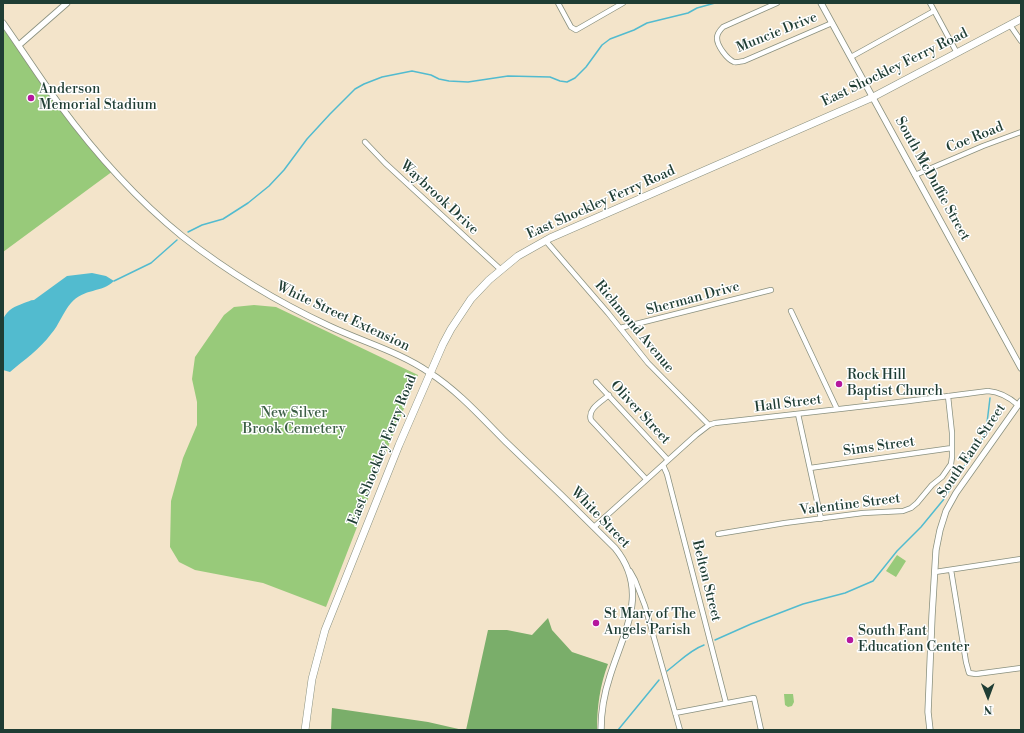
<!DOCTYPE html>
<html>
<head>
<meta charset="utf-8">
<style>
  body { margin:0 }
  #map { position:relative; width:1024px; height:733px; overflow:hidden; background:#f3e4ca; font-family:"Libre Bodoni",serif }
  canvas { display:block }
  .frame { position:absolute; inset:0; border:4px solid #1f3d34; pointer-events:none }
  .north { position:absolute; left:968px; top:677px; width:40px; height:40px; -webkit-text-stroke:3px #fff; paint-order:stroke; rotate:179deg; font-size:11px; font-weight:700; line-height:16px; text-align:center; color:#1f3d34 }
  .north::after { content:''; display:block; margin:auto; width:14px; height:18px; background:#1f3d34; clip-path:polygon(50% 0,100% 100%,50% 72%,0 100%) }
</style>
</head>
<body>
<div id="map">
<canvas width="1024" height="733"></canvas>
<div class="frame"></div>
<div class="north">N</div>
</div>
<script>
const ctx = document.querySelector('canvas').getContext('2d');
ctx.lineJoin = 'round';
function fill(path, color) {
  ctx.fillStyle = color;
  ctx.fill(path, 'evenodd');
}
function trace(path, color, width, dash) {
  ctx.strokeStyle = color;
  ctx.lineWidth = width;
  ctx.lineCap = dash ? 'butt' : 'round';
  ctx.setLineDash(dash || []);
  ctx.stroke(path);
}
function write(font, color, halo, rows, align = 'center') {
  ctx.font = font + ' "Libre Bodoni",serif';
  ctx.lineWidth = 3;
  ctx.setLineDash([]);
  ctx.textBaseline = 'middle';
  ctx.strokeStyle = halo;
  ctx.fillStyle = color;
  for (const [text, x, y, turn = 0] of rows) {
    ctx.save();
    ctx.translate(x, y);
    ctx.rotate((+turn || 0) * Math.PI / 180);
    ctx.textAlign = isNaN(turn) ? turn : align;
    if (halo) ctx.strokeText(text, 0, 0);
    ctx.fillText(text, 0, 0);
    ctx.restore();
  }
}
fill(new Path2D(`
  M 3,25 L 4,25 L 113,171 L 3,252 Z
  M 254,305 L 276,307 L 418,375 L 390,442 L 326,607 L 263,583 L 195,570 L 179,562 L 170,547 L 171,501 L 183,458 L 197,425 L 197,402 L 192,379 L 195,357 L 224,315 L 234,307 Z
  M 897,555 L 906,561 L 896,577 L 886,571 Z
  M 784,694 L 793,694 L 794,702 L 792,706 L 788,707 L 785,705 Z`), '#98ca7a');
fill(new Path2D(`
  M 548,618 L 552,630 L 572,652 L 608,664 C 600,685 597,707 597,730 L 466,730 L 488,630 L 507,630 L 532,635 Z
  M 332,708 L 428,722 L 463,730 L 331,730 Z`), '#7aae6a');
fill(new Path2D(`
  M 92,273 L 106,276 L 114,281 C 102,293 84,288 71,303 C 63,312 59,325 51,334 C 40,349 24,360 10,372 L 3,370 L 3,319 C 9,308 14,307 24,303 C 28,302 30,300 34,300 L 67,276 Z`), '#52bbcf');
trace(new Path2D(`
  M 188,232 L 202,225 L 223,219 L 248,203 L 269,186 L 284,170 L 307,139 L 330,114 L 355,89 L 364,84 L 382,77 L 412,71 L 431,75 L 439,79 L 449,81 L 468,82 L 508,76 L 550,77 L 560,81 L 567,82 L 575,78 L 586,67 L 602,45 L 610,39 L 634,30 L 647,23 L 688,13 L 697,8 L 715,3
  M 114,281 L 151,263 L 177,240
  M 715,640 L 751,624 L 803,604 L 845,593 L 873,581 L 897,551 L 921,527 L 944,499 L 961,471 L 979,446 L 986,431 L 990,398
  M 667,671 C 679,662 690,650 704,645
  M 618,730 L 659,680`), '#52bbcf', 1.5);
const minor = new Path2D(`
  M 558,3 L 571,27 L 576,30 L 623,3
  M 777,3 L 723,27 C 720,30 717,34 717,38 C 717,46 727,59 734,62 C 737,63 741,61 744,61 L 832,23
  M 930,3 L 957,53
  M 1010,25 L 1021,41
  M 851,57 L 934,11
  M 365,142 L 385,163 L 500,269
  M 915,175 L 983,146 L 1021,132
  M 545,240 L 608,313 L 648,363 L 709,425
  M 791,311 L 837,409
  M 620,328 L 771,290
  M 596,382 L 668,460
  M 609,395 C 601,402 587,409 591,420 L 646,479
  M 798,414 L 821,519
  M 663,465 L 667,474 L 726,703
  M 810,468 L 952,448
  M 594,527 L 696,435 L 709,425 L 715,423 C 806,413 897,403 988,391 C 1000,392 1009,397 1018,405
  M 718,534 L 785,523 L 863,513 L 903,511 L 911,508 L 917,503 L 932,485 L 942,477 L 951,464 L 952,457 L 952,433 L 948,396
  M 951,570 L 966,662 L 969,673 L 976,674 L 1021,668
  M 630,571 L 635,580 L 645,606 L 680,730
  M 935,572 L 1021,559
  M 675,713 L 754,698 L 761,730`);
const tertiary = new Path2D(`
  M 821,3 L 1021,368
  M 3,23 C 22,50 40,78 59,104 C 95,153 135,198 182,236 C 228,272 277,302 329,326 C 363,342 400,352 430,373 C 458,391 482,418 506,442 C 543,477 579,512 615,548 C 650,591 624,631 610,676 C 604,694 601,711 601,730
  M 19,45 L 67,3
  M 930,730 L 928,712 L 932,616 L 936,550 L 940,530 L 946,511 L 956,493 L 1021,401`);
const trunk = new Path2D(`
  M 305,730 L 312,679 L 325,630 L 399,445 L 443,344 L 451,329 L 471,299 L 489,280 L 518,256 L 550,238 L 873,97 L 1021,19`);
trace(minor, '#89907f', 6);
trace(tertiary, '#89907f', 7);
trace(trunk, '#89907f', 8);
trace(minor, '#fff', 4.5);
trace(tertiary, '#fff', 5.5);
trace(trunk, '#fff', 7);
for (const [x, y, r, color] of [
  [31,98,4,"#b5179e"],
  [839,384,4,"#b5179e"],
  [596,623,4,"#b5179e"],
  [850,640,4,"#b5179e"]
]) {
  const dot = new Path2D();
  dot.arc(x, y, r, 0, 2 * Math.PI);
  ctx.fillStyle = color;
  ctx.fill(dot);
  trace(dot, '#fff', 1.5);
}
write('14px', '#1f3d34', '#fff', [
  ["Muncie Drive",777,33,-22],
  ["East Shockley Ferry Road",895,68,-26],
  ["Coe Road",975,138,-22],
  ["South McDuffie Street",932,179,61],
  ["Waybrook Drive",439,198,43],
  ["East Shockley Ferry Road",601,203,-24],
  ["Sherman Drive",693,299,-15],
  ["White Street Extension",343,317,25],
  ["Richmond Avenue",634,327,50],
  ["Hall Street",788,404,-7],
  ["Oliver Street",640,413,47],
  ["Sims Street",879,447,-8],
  ["East Shockley Ferry Road",383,450,-68],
  ["South Fant Street",972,451,-56],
  ["Valentine Street",850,505,-7],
  ["White Street",600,518,46],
  ["Belton Street",706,581,76]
]);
write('14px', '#1f3d34', '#fff', [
  ["Anderson",39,90],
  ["Memorial Stadium",39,106],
  ["Rock Hill",847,376],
  ["Baptist Church",847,392],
  ["St Mary of The",604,615],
  ["Angels Parish",604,631],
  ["South Fant",858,632],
  ["Education Center",858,648]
], 'left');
write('14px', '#3d6046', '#fff', [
  ["New Silver",294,414],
  ["Brook Cemetery",294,430]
]);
</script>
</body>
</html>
